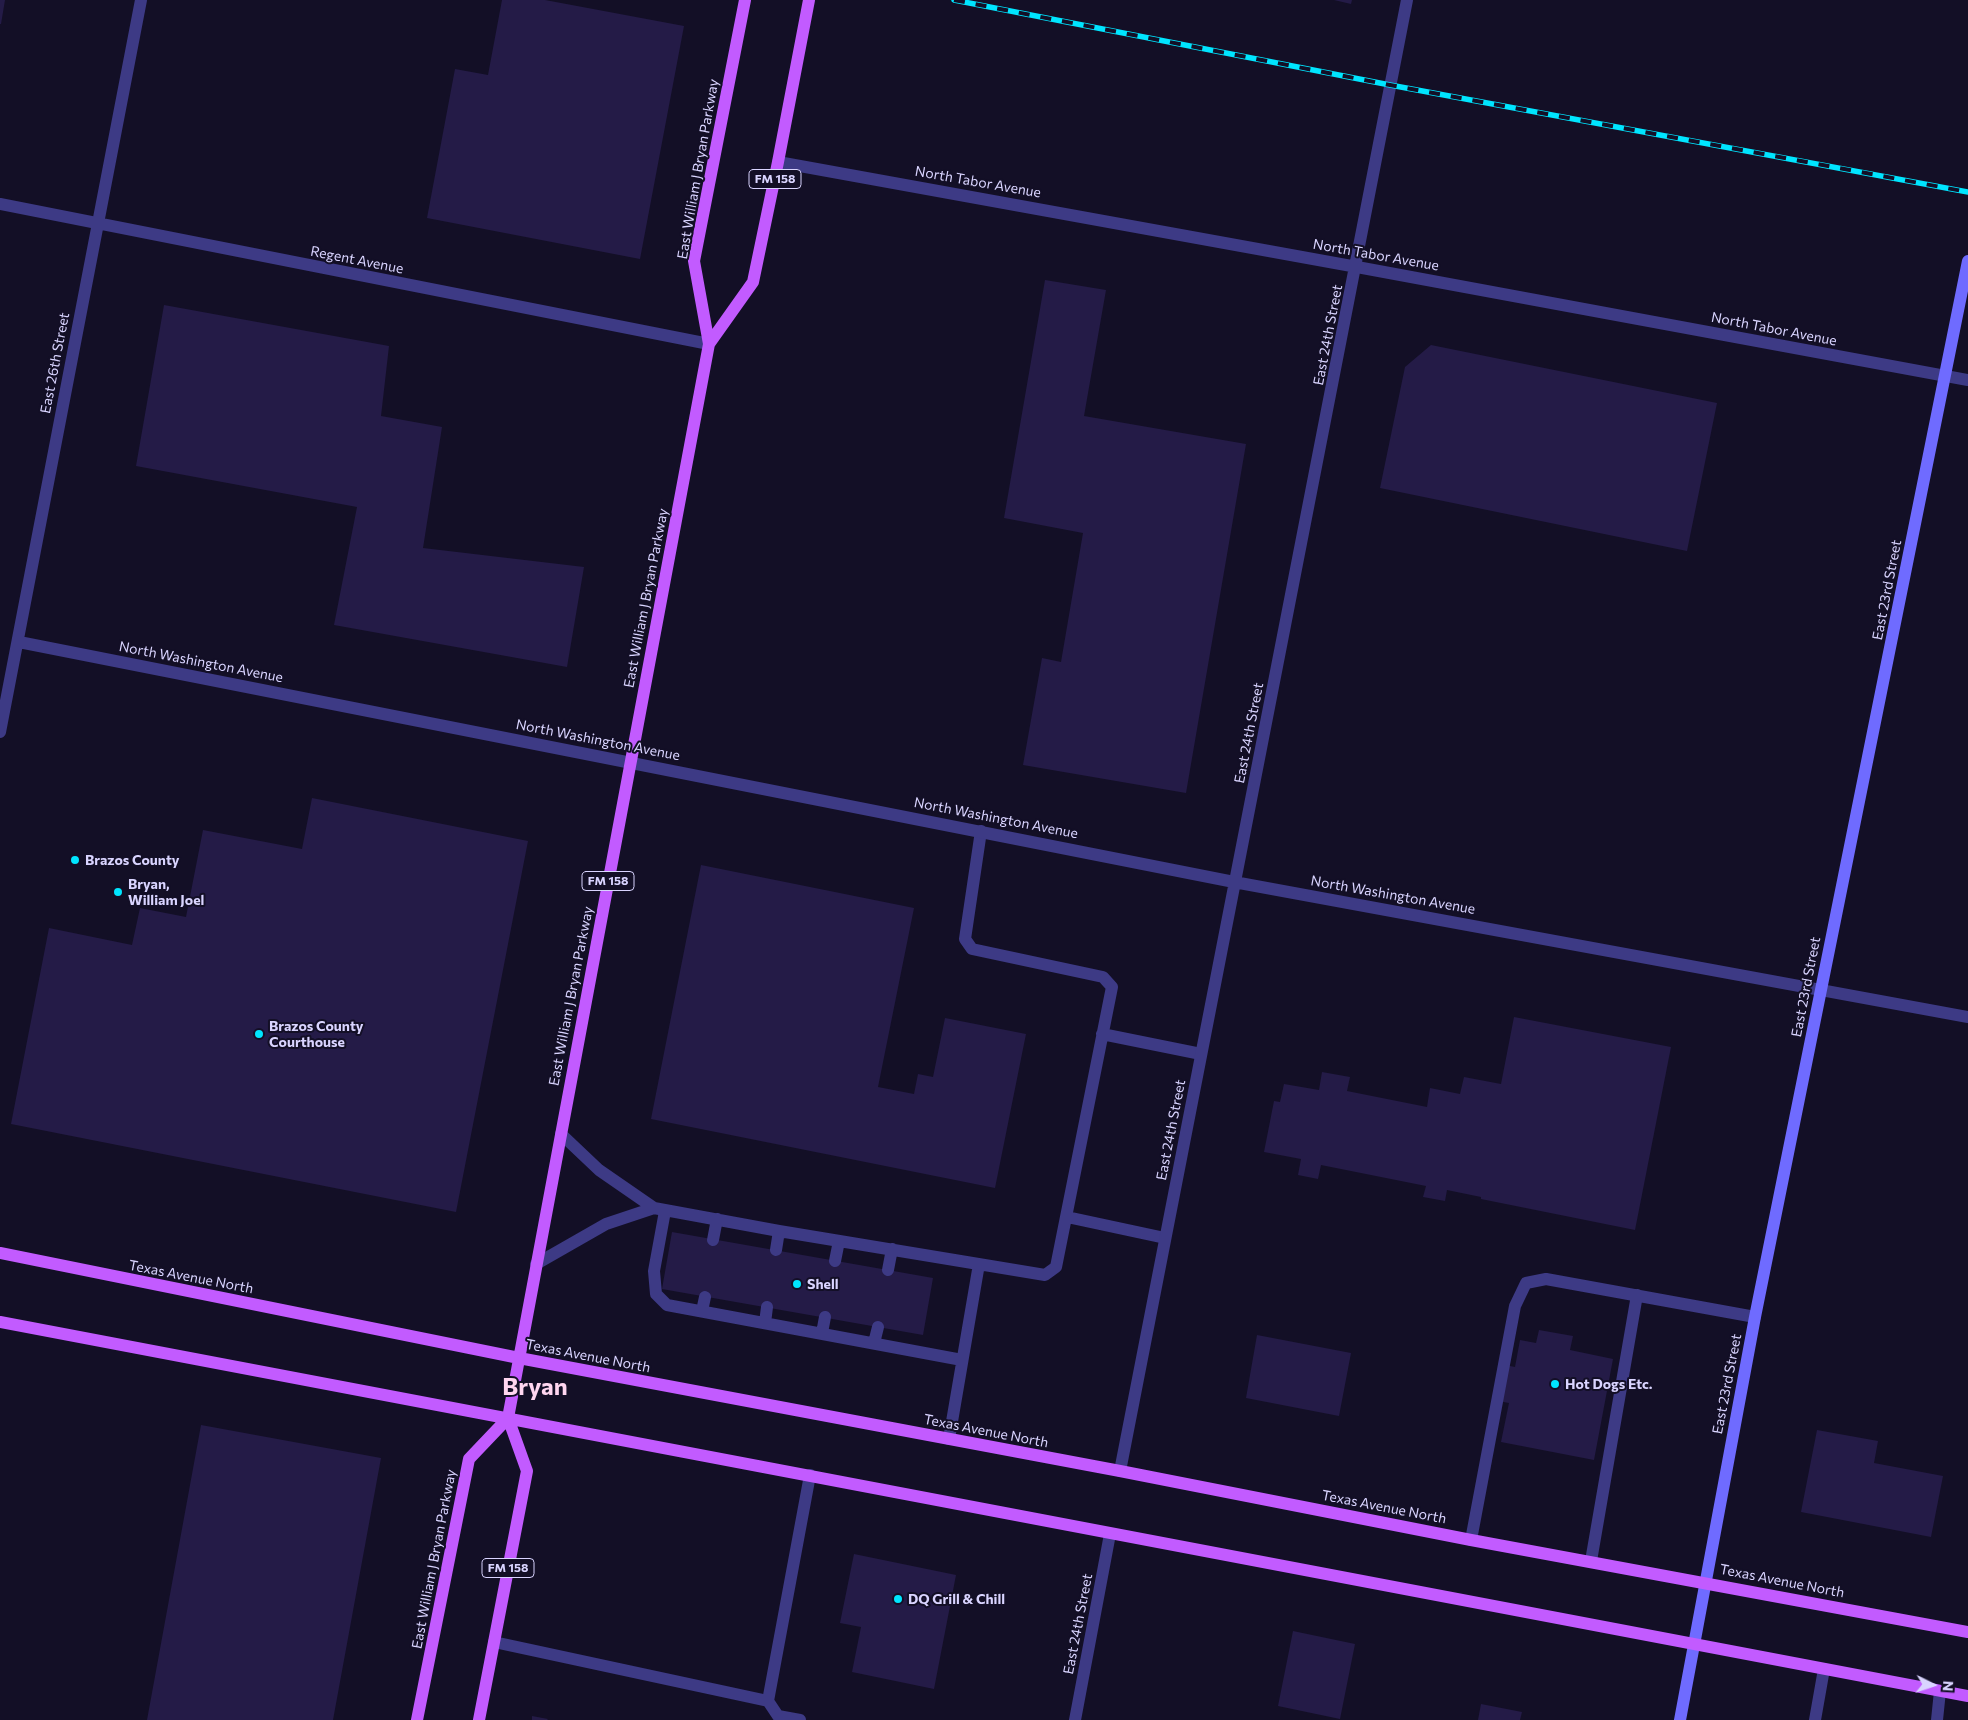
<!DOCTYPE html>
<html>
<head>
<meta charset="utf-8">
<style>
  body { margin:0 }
  #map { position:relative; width:1968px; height:1720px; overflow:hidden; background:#130f26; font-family:Commissioner,sans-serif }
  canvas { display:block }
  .north { position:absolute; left:1908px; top:1660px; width:50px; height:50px; -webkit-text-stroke:4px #130f26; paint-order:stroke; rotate:94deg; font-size:14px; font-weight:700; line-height:20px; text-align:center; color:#d9d4ff }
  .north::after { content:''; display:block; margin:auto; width:18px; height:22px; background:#d9d4ff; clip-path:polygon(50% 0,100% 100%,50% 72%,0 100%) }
</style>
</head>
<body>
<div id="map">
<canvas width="1968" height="1720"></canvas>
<div class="north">N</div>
</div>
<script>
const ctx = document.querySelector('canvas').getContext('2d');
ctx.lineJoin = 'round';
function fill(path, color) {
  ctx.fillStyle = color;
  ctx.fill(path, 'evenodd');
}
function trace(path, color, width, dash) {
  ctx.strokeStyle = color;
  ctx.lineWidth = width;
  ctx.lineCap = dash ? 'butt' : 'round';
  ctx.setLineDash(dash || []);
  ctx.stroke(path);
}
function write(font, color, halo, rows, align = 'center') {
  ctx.font = font + ' Commissioner,sans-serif';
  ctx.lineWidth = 4;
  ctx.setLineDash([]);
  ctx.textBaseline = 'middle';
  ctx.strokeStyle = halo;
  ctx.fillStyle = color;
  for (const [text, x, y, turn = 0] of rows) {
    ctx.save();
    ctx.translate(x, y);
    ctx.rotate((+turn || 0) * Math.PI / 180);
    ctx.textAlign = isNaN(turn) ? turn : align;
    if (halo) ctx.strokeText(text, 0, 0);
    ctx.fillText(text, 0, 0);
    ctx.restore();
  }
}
fill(new Path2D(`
  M 0,0 L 5,0 L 1,24 L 0,24 Z
  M 502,0 L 545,0 L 684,26 L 640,259 L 427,218 L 455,69 L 488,75 Z
  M 1334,0 L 1352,0 L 1351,4 Z
  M 1045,280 L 1106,290 L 1084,416 L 1246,444 L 1186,793 L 1023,765 L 1042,658 L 1061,662 L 1083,533 L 1004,518 Z
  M 164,305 L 389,346 L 381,416 L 442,427 L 423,548 L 584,567 L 567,667 L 334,625 L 357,507 L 136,466 Z
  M 1431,345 L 1717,403 L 1687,551 L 1380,488 L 1405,367 Z
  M 312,798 L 528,841 L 456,1212 L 11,1124 L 49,928 L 132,945 L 140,908 L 186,917 L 203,830 L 302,849 Z
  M 701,865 L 914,908 L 878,1087 L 914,1094 L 918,1074 L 933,1077 L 945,1018 L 1026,1034 L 995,1188 L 651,1119 Z
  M 1514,1017 L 1671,1047 L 1635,1230 L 1481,1199 L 1481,1197 L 1447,1190 L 1445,1201 L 1423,1197 L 1426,1186 L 1321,1165 L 1318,1179 L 1298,1175 L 1301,1159 L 1264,1152 L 1274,1101 L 1280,1102 L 1284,1084 L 1319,1090 L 1322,1072 L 1350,1077 L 1347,1091 L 1427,1107 L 1430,1088 L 1460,1094 L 1464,1077 L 1501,1084 Z
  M 672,1232 L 933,1278 L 923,1335 L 662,1289 Z
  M 1539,1330 L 1573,1336 L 1570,1350 L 1613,1359 L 1594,1460 L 1501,1442 L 1509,1403 L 1498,1401 L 1505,1365 L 1515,1367 L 1520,1340 L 1536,1343 Z
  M 1257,1335 L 1351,1353 L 1339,1416 L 1246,1398 Z
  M 201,1425 L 381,1458 L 333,1720 L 147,1720 Z
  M 1817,1430 L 1878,1441 L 1874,1463 L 1943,1476 L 1931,1537 L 1801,1512 Z
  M 854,1554 L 956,1575 L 934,1689 L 852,1672 L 861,1627 L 840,1623 Z
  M 1293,1631 L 1355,1644 L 1340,1719 L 1278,1706 Z
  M 1481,1704 L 1522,1712 L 1520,1720 L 1478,1720 Z
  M 532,1716 L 548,1719 L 547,1720 L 532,1720 Z`), '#241b47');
trace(new Path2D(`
  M 1102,1034 L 1201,1054
  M 561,1134 L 599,1170 L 654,1208 L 779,1231 L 1045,1275 L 1056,1267 L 1112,987 L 1103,977 L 972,949 L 965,939 L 981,831
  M 665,1211 L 654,1271 L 656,1294 L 667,1305 L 962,1360
  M 1067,1217 L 1165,1238
  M 713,1240 L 717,1219
  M 776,1250 L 779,1231
  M 835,1261 L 839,1241
  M 536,1264 L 606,1224 L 654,1208
  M 888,1270 L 892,1249
  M 702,1311 L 705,1297
  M 765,1323 L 767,1307
  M 822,1333 L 825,1317
  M 874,1343 L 878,1327
  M 949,1439 L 979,1264
  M 1471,1540 L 1515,1306 L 1526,1283 L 1546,1279 L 1755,1317
  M 1591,1561 L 1637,1295
  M 494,1642 L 768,1701 L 810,1475
  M 768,1701 L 778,1716 L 800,1720
  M 1815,1720 L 1824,1669
  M 1937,1720 L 1940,1691`), '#3d3a85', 12);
trace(new Path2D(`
  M 778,162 L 1357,267 L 1968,380
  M 0,204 L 709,344
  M 19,642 L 1234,882 L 1968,1017
  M 0,732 L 141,0
  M 1120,1471 L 1407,0
  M 1075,1720 L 1110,1534`), '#3d3a85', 12);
trace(new Path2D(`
  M 1680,1720 L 1755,1317 L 1968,261`), '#6f6bff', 12);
trace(new Path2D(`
  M 709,344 L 753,282 L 778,162 L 809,0
  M 0,1253 L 519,1358 L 1120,1471 L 1471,1540 L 1968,1632
  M 0,1322 L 1968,1696
  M 417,1720 L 469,1459 L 508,1418
  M 479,1720 L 527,1471 L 508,1418 L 709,344 L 694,261 L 745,0`), '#c25bff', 12);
const rail = new Path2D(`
  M 954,0 L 1390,85 L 1968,192`);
trace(rail, '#00e5ff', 5.5);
trace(rail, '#130f26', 4, [11]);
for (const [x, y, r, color] of [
  [75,860,5,"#00e5ff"],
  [118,892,5,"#00e5ff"],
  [259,1034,5,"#00e5ff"],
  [797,1284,5,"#00e5ff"],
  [1555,1384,5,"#00e5ff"],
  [898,1599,5,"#00e5ff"]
]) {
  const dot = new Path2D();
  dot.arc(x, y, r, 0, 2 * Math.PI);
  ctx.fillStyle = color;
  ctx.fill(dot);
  trace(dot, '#130f26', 2);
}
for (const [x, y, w] of [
  [775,179,52],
  [608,881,52],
  [508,1568,52]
]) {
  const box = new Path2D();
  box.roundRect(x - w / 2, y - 9.5, w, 19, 4);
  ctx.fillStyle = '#130f26';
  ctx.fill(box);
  trace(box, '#d9d4ff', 1);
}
write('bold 12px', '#d9d4ff', null, [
  ["FM 158",775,179],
  ["FM 158",608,881],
  ["FM 158",508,1568]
]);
write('14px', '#d9d4ff', '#130f26', [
  ["East William J Bryan Parkway",698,169,-80],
  ["North Tabor Avenue",978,182,10],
  ["North Tabor Avenue",1376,255,10],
  ["Regent Avenue",357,260,11],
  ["North Tabor Avenue",1774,329,11],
  ["East 24th Street",1328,335,-79],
  ["East 26th Street",55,363,-79],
  ["East 23rd Street",1887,590,-79],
  ["East William J Bryan Parkway",646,598,-79],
  ["North Washington Avenue",201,662,11],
  ["East 24th Street",1249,733,-79],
  ["North Washington Avenue",598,740,11],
  ["North Washington Avenue",996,818,11],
  ["North Washington Avenue",1393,895,10],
  ["East 23rd Street",1806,987,-79],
  ["East William J Bryan Parkway",571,996,-79],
  ["East 24th Street",1171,1130,-79],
  ["Texas Avenue North",191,1277,11],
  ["Texas Avenue North",588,1356,11],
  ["East 23rd Street",1727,1384,-79],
  ["Texas Avenue North",986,1431,11],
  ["Texas Avenue North",1384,1507,11],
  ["East William J Bryan Parkway",434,1559,-79],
  ["Texas Avenue North",1782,1581,11],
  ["East 24th Street",1078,1624,-79]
]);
write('bold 14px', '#d9d4ff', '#130f26', [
  ["Brazos County",85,860],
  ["Bryan,",128,884],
  ["William Joel",128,900],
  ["Brazos County",269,1026],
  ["Courthouse",269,1042],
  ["Shell",807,1284],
  ["Hot Dogs Etc.",1565,1384],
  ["DQ Grill & Chill",908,1599]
], 'left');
write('bold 24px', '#ffd6f0', '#130f26', [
  ["Bryan",535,1387]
]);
</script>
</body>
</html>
